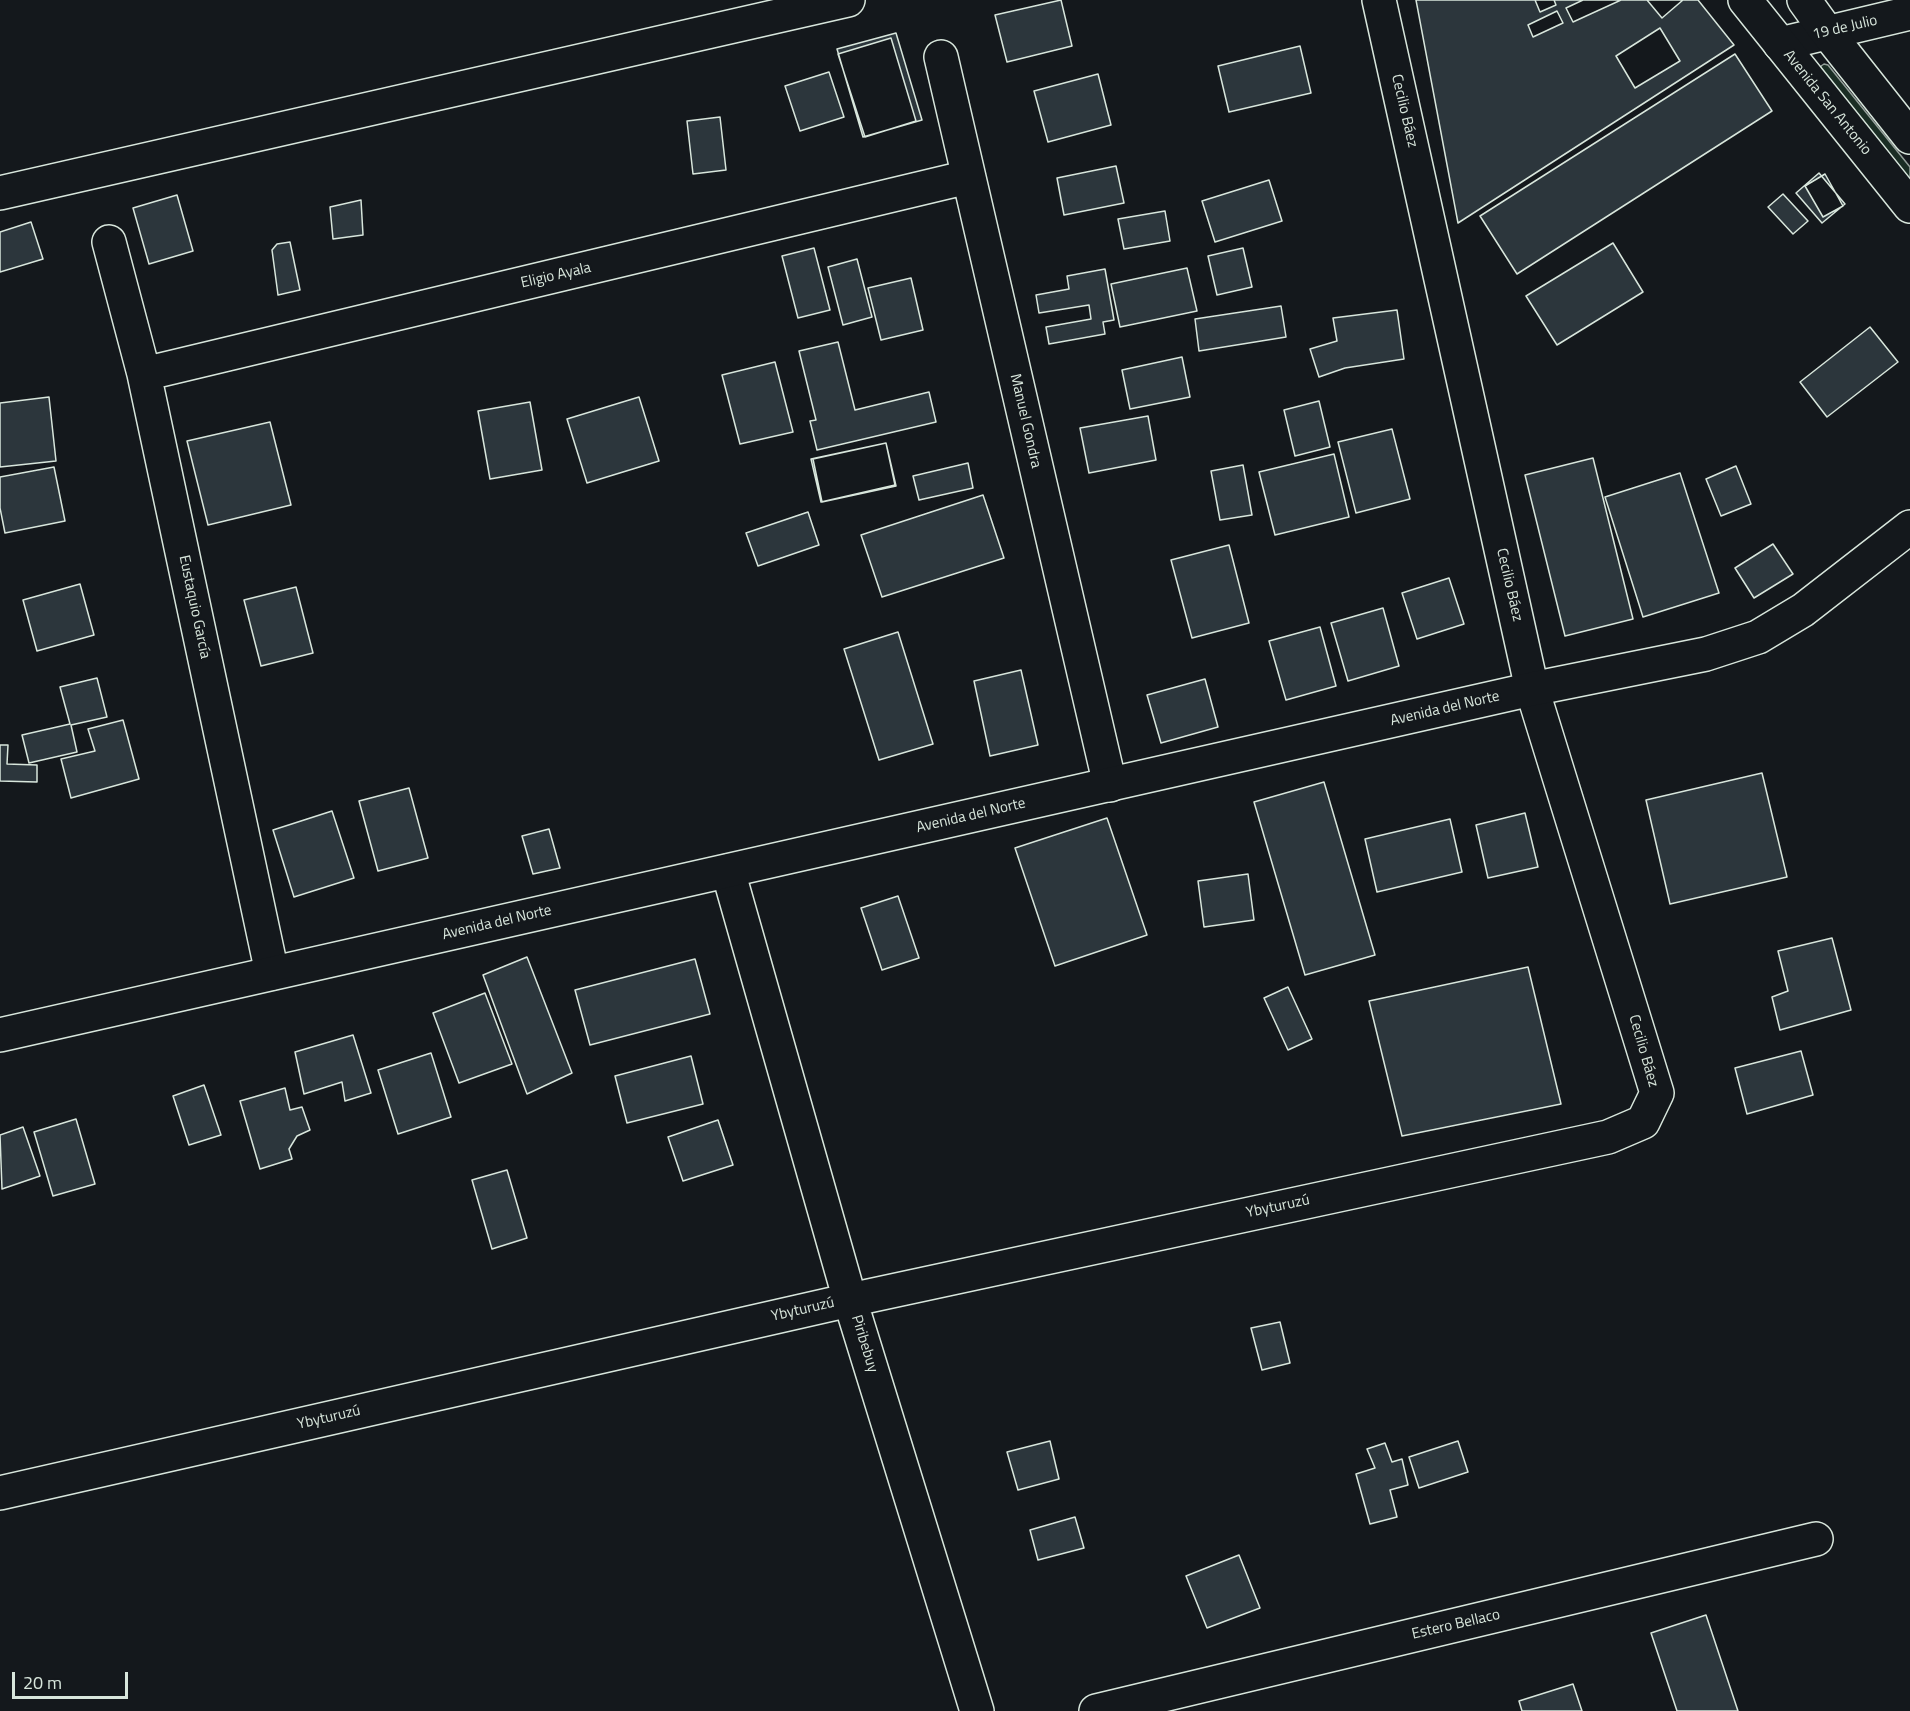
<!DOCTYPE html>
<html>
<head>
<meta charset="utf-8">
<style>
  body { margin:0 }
  #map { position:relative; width:1910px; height:1711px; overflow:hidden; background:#14181c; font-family:"Titillium Web",sans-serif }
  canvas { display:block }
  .scale { position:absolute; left:12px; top:1672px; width:116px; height:27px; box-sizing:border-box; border:3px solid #d8e6dc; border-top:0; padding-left:8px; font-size:18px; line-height:21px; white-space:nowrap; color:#d8e6dc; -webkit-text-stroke:4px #14181c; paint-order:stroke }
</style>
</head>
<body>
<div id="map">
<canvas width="1910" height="1711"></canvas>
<div class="scale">20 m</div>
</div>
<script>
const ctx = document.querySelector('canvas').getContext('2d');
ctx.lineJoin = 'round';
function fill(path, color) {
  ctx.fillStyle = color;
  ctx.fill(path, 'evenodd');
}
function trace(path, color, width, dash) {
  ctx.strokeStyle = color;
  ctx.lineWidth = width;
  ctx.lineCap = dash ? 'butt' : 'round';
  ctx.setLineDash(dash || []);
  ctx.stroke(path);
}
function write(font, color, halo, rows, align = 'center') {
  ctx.font = font + ' "Titillium Web",sans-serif';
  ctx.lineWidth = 4.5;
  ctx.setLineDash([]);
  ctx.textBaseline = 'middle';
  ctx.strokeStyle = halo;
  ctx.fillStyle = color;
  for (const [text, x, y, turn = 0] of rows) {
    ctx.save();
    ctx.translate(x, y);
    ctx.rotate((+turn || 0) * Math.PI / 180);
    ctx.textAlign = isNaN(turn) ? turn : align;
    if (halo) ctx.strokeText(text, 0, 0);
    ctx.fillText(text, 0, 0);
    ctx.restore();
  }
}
const green = new Path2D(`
  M 1824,64 L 1828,65 L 1910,167 L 1910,180 L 1821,69 L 1821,66 Z`);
fill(green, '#1a2d24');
trace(green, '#939e99', 1.5);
const building = new Path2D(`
  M 1061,0 L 1072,46 L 1007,62 L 995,15 Z
  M 1416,0 L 1698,0 L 1734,45 L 1458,223 Z
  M 1535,0 L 1554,0 L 1556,5 L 1540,12 Z
  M 1583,0 L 1621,0 L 1573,22 L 1566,8 Z
  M 1647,0 L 1683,0 L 1662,18 Z
  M 1557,11 L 1563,23 L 1533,37 L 1528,25 Z
  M 1660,28 L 1680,61 L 1635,88 L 1616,56 Z
  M 896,33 L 922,120 L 863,137 L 837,49 Z
  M 891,38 L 916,121 L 865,137 L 838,54 Z
  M 1300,46 L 1311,93 L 1229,112 L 1218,66 Z
  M 1735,54 L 1772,111 L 1517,274 L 1480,216 Z
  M 829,72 L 844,117 L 800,131 L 785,86 Z
  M 1098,74 L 1111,125 L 1048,142 L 1034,91 Z
  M 720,117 L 726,170 L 693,174 L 687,121 Z
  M 1116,166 L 1124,203 L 1064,215 L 1057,178 Z
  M 1819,173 L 1845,204 L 1822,223 L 1796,193 Z
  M 1825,174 L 1843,206 L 1823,217 L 1805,186 Z
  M 1269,180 L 1282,221 L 1215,242 L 1202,201 Z
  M 1783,194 L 1808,221 L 1793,234 L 1768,207 Z
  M 177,195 L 193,251 L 149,264 L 133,208 Z
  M 361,200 L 363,235 L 333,239 L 330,207 Z
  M 1165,211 L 1170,241 L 1124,249 L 1118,219 Z
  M 31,222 L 43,259 L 0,272 L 0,232 Z
  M 290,242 L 300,290 L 278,295 L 272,250 L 277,244 Z
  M 1613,243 L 1643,292 L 1557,345 L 1526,296 Z
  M 814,248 L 830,310 L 798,318 L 782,256 Z
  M 1243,248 L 1252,287 L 1217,295 L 1208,256 Z
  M 857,259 L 872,317 L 843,325 L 828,267 Z
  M 1187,268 L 1197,311 L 1120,327 L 1111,284 Z
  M 1105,269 L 1114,320 L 1103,322 L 1105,334 L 1049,344 L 1046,327 L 1091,319 L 1089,305 L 1039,313 L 1036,295 L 1069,289 L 1067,276 Z
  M 911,278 L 923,330 L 881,340 L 868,288 Z
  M 1281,306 L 1286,337 L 1199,351 L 1195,319 Z
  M 1397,310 L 1404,359 L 1345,368 L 1319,377 L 1310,349 L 1337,341 L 1333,318 Z
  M 1870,327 L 1898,362 L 1827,417 L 1800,382 Z
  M 838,342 L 855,410 L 929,392 L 936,422 L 817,450 L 810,421 L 816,420 L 799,351 Z
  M 1182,357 L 1190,397 L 1130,409 L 1122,370 Z
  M 775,362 L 793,432 L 740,444 L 722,375 Z
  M 49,397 L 56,461 L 0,467 L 0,403 Z
  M 639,397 L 659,461 L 587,483 L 567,419 Z
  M 1319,401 L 1330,447 L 1295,456 L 1284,410 Z
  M 530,402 L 542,470 L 490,479 L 478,411 Z
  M 1148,416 L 1156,460 L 1089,473 L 1080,428 Z
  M 270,422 L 291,505 L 208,525 L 187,441 Z
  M 1392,429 L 1410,499 L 1356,513 L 1338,442 Z
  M 886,443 L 896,486 L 822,502 L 813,459 Z
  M 886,443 L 895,485 L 821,502 L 811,459 Z
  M 1334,454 L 1349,517 L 1275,535 L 1259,472 Z
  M 1593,458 L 1633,619 L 1565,636 L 1525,475 Z
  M 968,463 L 973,488 L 919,500 L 913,476 Z
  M 1243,465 L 1252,515 L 1220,520 L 1211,471 Z
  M 1736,466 L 1751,504 L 1721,516 L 1706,479 Z
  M 54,467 L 65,521 L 5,533 L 0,508 L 0,477 Z
  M 1680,473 L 1719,593 L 1643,617 L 1605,497 Z
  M 983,495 L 1004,558 L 882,597 L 861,535 Z
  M 808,512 L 819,545 L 758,566 L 746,533 Z
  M 1773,544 L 1793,574 L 1754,598 L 1735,568 Z
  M 1229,545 L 1249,623 L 1192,638 L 1171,560 Z
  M 1449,578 L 1464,624 L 1417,639 L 1402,593 Z
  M 80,584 L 94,635 L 37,651 L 23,600 Z
  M 296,587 L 313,653 L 261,666 L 244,600 Z
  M 1383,608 L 1399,666 L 1348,681 L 1331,623 Z
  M 1320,627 L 1336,686 L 1286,700 L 1269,641 Z
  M 898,632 L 933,744 L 879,760 L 844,649 Z
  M 1021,670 L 1038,745 L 990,756 L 974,681 Z
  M 97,678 L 107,717 L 71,725 L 77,752 L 29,763 L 22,735 L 70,724 L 60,687 Z
  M 1205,679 L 1218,727 L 1161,743 L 1147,695 Z
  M 123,720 L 139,779 L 71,798 L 61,759 L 95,751 L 88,729 Z
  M 0,745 L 8,745 L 7,764 L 37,765 L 37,782 L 0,781 Z
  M 1762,773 L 1787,877 L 1670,904 L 1646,800 Z
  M 1324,782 L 1375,955 L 1305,975 L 1254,802 Z
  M 409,788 L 428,858 L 378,871 L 359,801 Z
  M 332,811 L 354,878 L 294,897 L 273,830 Z
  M 1525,813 L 1538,867 L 1488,878 L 1476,825 Z
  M 1107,818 L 1147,935 L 1055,966 L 1015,848 Z
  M 1450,819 L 1462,872 L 1377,892 L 1365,839 Z
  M 549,829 L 560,868 L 533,874 L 522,836 Z
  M 1248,874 L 1254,920 L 1204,927 L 1198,881 Z
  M 898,896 L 919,958 L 882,970 L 861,908 Z
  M 1832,938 L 1851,1010 L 1780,1030 L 1772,997 L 1788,991 L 1778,951 Z
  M 527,957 L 572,1073 L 527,1094 L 483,975 Z
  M 695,959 L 710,1014 L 590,1045 L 575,990 Z
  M 1528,967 L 1561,1104 L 1402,1136 L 1369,1001 Z
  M 1288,987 L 1312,1039 L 1288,1050 L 1264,998 Z
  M 485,993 L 512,1064 L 459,1083 L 433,1013 Z
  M 353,1035 L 371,1093 L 345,1101 L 342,1082 L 304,1094 L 295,1052 Z
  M 1801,1051 L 1813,1095 L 1747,1114 L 1735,1068 Z
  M 431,1053 L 451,1117 L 398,1134 L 378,1070 Z
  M 691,1056 L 703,1104 L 627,1123 L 615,1076 Z
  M 204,1085 L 221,1135 L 189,1145 L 173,1096 Z
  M 285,1088 L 290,1110 L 302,1107 L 310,1130 L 297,1136 L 289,1149 L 292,1159 L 260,1169 L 240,1101 Z
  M 76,1119 L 95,1184 L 53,1196 L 34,1132 Z
  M 718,1120 L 733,1165 L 683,1181 L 668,1137 Z
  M 23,1127 L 40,1176 L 2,1189 L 0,1135 Z
  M 507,1170 L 527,1238 L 492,1249 L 472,1180 Z
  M 1280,1322 L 1290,1363 L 1262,1370 L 1251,1328 Z
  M 1050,1441 L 1059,1479 L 1018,1490 L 1007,1452 Z
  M 1458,1441 L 1468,1472 L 1419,1488 L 1409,1457 Z
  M 1385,1443 L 1392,1462 L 1402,1459 L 1408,1485 L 1390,1490 L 1397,1517 L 1370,1524 L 1356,1474 L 1375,1468 L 1367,1449 Z
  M 1075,1517 L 1084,1548 L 1038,1560 L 1030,1530 Z
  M 1239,1555 L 1260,1608 L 1207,1628 L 1186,1576 Z
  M 1706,1615 L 1738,1711 L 1677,1711 L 1651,1633 Z
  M 1573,1684 L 1582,1711 L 1522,1711 L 1519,1701 Z`);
fill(building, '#2c363c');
trace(building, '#d8e6dc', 1.5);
const minor = new Path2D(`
  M 1780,44 L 1910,13
  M 941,57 L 1110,785
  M 0,193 L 848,0
  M 109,242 L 144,374 L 272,973
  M 144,374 L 968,177
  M 728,871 L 850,1300 L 977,1711
  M 0,1493 L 850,1300 L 1608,1137 L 1643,1122 L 1657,1093 L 1532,689 L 1379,0
  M 1096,1711 L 1816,1539`);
const tertiary = new Path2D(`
  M 0,1035 L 1532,689 L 1706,654 L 1758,637 L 1803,610 L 1910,527`);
const primary = new Path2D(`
  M 1745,0 L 1910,206
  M 1804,0 L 1827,32 L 1910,137`);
trace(minor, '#d8e6dc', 36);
trace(tertiary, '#d8e6dc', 36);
trace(primary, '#d8e6dc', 36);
trace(minor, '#14181c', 33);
trace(tertiary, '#14181c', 33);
trace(primary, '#14181c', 33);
write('15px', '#d8e6dc', '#14181c', [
  ["19 de Julio",1845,28,-13],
  ["Avenida San Antonio",1827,103,51],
  ["Cecilio Báez",1404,111,77],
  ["Eligio Ayala",556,276,-13],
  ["Manuel Gondra",1025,421,77],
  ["Cecilio Báez",1509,585,77],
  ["Eustaquio García",194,607,78],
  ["Avenida del Norte",1445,709,-13],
  ["Avenida del Norte",971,816,-13],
  ["Avenida del Norte",497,923,-13],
  ["Cecilio Báez",1643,1051,74],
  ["Ybyturuzú",1278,1207,-12],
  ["Ybyturuzú",803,1310,-13],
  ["Piribebuy",864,1344,73],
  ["Ybyturuzú",329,1418,-13],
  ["Estero Bellaco",1456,1625,-13]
]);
</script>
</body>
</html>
